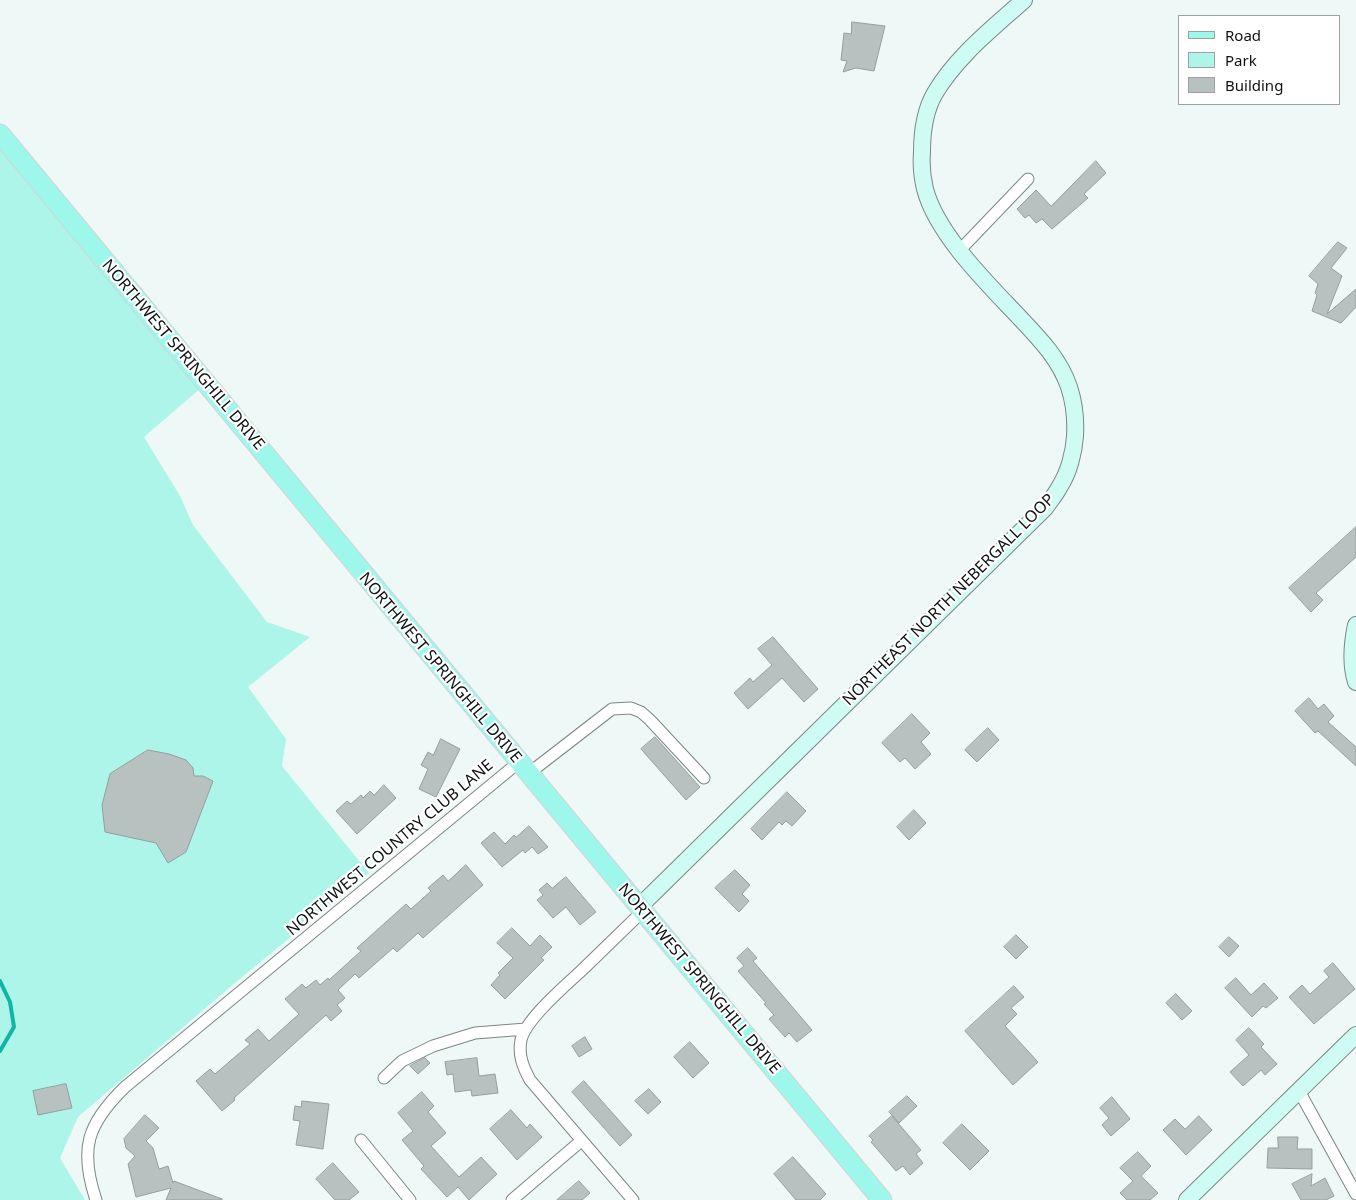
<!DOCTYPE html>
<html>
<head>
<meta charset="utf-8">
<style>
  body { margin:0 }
  #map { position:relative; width:1356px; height:1200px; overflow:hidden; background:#eef8f6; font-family:"Noto Sans",sans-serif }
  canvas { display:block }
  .legend { position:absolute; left:1178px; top:15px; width:162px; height:90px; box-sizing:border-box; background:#fff; border:1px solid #9fa0a0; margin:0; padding:6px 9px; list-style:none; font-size:15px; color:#0e1211 }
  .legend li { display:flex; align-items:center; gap:10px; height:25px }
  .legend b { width:25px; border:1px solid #9fa0a0 }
</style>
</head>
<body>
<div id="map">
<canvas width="1356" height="1200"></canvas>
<ul class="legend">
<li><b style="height:6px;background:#9df7ea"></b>Road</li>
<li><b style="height:14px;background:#adf5e8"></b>Park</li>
<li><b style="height:14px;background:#b7c1bf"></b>Building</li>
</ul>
</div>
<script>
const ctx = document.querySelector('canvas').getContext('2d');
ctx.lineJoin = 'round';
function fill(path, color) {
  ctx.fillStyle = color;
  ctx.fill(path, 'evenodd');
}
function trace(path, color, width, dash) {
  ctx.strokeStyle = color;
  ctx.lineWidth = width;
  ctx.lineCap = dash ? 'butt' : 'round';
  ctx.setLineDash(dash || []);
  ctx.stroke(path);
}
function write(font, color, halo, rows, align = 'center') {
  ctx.font = font + ' "Noto Sans",sans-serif';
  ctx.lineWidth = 4.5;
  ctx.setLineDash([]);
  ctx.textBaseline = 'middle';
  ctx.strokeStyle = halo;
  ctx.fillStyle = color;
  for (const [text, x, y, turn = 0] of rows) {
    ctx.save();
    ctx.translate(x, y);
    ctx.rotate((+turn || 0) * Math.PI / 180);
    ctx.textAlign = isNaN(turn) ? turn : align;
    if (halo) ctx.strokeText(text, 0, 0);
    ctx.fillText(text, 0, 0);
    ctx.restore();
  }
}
fill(new Path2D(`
  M 0,145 L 202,387 L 144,437 L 180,496 L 193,525 L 267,622 L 310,637 L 248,687 L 286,739 L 282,766 L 369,873 L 236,982 L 78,1117 L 60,1158 L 85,1200 L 0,1200 Z`), '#adf5e8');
trace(new Path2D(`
  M 0,981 L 10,1002 L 14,1027 L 0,1051`), '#10b5a3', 4);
const building = new Path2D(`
  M 852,22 L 885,26 L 874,71 L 856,68 L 843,72 L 847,61 L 841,60 L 844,33 L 851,34 Z
  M 1096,161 L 1106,173 L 1084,194 L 1088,198 L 1052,229 L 1042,219 L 1036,223 L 1029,215 L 1025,218 L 1017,209 L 1036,190 L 1051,206 Z
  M 1338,242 L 1347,248 L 1331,268 L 1342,276 L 1327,314 L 1356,289 L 1356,307 L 1341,323 L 1312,311 L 1317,295 L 1315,293 L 1318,284 L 1309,276 Z
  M 1356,527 L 1356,557 L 1316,593 L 1323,600 L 1311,612 L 1289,588 Z
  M 773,637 L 818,689 L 804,702 L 782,678 L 748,709 L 734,693 L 750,678 L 753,682 L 772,665 L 758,649 Z
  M 1309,698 L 1318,709 L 1324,704 L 1334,716 L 1328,722 L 1356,747 L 1356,766 L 1318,731 L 1315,733 L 1295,711 Z
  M 912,714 L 930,733 L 921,742 L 931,754 L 915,769 L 905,758 L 900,762 L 882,743 Z
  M 988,728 L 999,740 L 977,762 L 965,750 Z
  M 655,737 L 700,787 L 686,800 L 641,749 Z
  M 441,739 L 460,749 L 436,797 L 419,789 L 428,769 L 421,765 L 428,752 L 433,755 Z
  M 148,750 L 169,754 L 186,760 L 193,768 L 194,776 L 203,776 L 213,781 L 186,852 L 168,863 L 156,843 L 105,832 L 102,805 L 110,774 Z
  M 384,785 L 396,798 L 357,834 L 336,811 L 347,801 L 351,804 L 361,795 L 363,798 L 370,791 L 374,795 Z
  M 787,792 L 806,811 L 792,826 L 786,821 L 782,825 L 779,822 L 762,840 L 751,829 Z
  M 914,810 L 926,823 L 909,840 L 897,827 Z
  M 529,826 L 548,847 L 538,854 L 532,847 L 525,853 L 523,850 L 502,867 L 481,843 L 494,832 L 505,844 L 514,835 L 516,837 Z
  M 466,865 L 483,885 L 423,938 L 418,933 L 397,952 L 393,948 L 359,978 L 355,974 L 338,990 L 345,998 L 337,1005 L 342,1011 L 331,1021 L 326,1015 L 234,1098 L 235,1100 L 222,1111 L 196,1081 L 210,1069 L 215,1074 L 250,1044 L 245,1040 L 258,1029 L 269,1041 L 299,1014 L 285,999 L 302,984 L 306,988 L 316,980 L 320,985 L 328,978 L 329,980 L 361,951 L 357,948 L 406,904 L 411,909 L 431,891 L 428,888 L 443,875 L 448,881 Z
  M 735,870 L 750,885 L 742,894 L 749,901 L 739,912 L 715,888 Z
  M 566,877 L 596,912 L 580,925 L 566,907 L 553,918 L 537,900 L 543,895 L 539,890 L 547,883 L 552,888 Z
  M 512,928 L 530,946 L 540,935 L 552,947 L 541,958 L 544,960 L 505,999 L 491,985 L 500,975 L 498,973 L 513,958 L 497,943 Z
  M 1016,935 L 1028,947 L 1016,959 L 1004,947 Z
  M 1229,937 L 1239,946 L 1229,957 L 1219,947 Z
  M 748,948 L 757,958 L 753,961 L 812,1030 L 797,1042 L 789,1033 L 785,1037 L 769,1019 L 774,1015 L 764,1004 L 766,1003 L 738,971 L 744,966 L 737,958 Z
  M 1333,963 L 1355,989 L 1314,1024 L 1289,997 L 1302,985 L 1310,994 L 1329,977 L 1324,971 Z
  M 1236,978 L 1251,995 L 1264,983 L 1278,998 L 1266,1008 L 1263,1006 L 1252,1017 L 1225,988 Z
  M 1014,986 L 1024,997 L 1011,1008 L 1017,1014 L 1005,1026 L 1038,1062 L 1013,1085 L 965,1031 Z
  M 1176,994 L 1192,1011 L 1182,1020 L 1166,1003 Z
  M 1249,1028 L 1264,1044 L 1261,1047 L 1277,1064 L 1265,1075 L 1261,1070 L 1243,1086 L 1230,1072 L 1249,1055 L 1236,1040 Z
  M 585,1037 L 592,1049 L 579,1057 L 572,1046 Z
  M 690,1042 L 709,1063 L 693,1078 L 674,1057 Z
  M 425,1058 L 430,1063 L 418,1074 L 410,1066 Z
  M 477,1058 L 479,1076 L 495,1074 L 498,1093 L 472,1096 L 471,1090 L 455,1092 L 453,1074 L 447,1075 L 445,1062 Z
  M 584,1081 L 632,1135 L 620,1146 L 572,1092 Z
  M 66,1084 L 72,1108 L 38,1115 L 33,1091 Z
  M 649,1089 L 661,1102 L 648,1114 L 635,1101 Z
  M 422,1092 L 434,1106 L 428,1112 L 446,1133 L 431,1146 L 459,1177 L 481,1157 L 497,1174 L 469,1200 L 458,1187 L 447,1197 L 421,1169 L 424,1166 L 402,1140 L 413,1131 L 398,1113 Z
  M 907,1096 L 917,1106 L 899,1123 L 889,1112 Z
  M 1112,1097 L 1130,1119 L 1111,1136 L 1102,1125 L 1109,1118 L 1100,1108 Z
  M 302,1101 L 329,1104 L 323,1149 L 296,1145 L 300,1121 L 293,1120 L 295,1106 L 301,1107 Z
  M 511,1110 L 527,1128 L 530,1124 L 542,1137 L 517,1160 L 490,1129 Z
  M 145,1115 L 159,1128 L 146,1141 L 153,1148 L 159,1169 L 168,1166 L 173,1183 L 174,1181 L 222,1199 L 222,1200 L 166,1200 L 171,1188 L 136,1197 L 128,1164 L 135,1156 L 126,1148 L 124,1139 Z
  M 892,1116 L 921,1150 L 916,1154 L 923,1163 L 910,1175 L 903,1166 L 896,1171 L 871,1142 L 873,1140 L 869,1136 Z
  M 1199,1116 L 1212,1130 L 1186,1155 L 1163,1130 L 1175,1119 L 1185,1129 Z
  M 962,1124 L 989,1151 L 970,1170 L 943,1143 Z
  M 1278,1137 L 1298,1137 L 1297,1149 L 1312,1149 L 1312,1169 L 1267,1168 L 1268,1148 L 1278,1148 Z
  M 1138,1152 L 1151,1166 L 1141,1176 L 1158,1193 L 1150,1200 L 1127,1200 L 1120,1193 L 1133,1181 L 1120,1168 Z
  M 793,1157 L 826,1194 L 820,1200 L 796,1200 L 774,1174 Z
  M 333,1163 L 359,1192 L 349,1200 L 335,1200 L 316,1179 Z
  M 1312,1174 L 1311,1186 L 1325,1178 L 1334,1196 L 1326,1200 L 1301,1200 L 1292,1184 Z
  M 579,1181 L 590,1193 L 582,1200 L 557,1200 Z`);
fill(building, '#b7c1bf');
trace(building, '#959f9d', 1);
const street = new Path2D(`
  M 959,251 L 1028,179
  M 528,774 L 612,709 L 631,708 L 641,712 L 650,720 L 704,778
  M 384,1078 L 402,1061 L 433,1046 L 475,1033 L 526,1029
  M 1299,1091 L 1356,1194
  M 361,1140 L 410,1200
  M 96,1200 C 79,1149 87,1124 125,1087 L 519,762
  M 512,1200 L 581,1141
  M 633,1200 L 530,1080 C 523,1067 518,1055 521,1040 C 526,1019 565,986 581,971 C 602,951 622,931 642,912`);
const secondary = new Path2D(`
  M 1356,625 C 1352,644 1350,663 1356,682
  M 639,907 L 1045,508 C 1050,501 1056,494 1060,486 C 1069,472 1074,452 1075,436 C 1076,419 1074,402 1069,387 C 1060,360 1040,339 1021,319 C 989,285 937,235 925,189 C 922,177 921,165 922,152 C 922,132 925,110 935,93 C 957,56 992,29 1024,0
  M 1187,1200 L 1356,1035`);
const primary = new Path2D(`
  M 0,134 L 882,1200`);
trace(street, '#7c8684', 13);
trace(secondary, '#7c8684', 18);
trace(primary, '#d4d4d4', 21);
trace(street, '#fff', 11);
trace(secondary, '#cefbf4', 16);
trace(primary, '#9df7ea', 19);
write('16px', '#0e1211', '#fff', [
  ["NORTHWEST SPRINGHILL DRIVE",183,355,50],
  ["NORTHEAST NORTH NEBERGALL LOOP",949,600,-45],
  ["NORTHWEST SPRINGHILL DRIVE",440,668,50],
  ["NORTHWEST COUNTRY CLUB LANE",390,848,-40],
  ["NORTHWEST SPRINGHILL DRIVE",699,979,50]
]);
</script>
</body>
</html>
